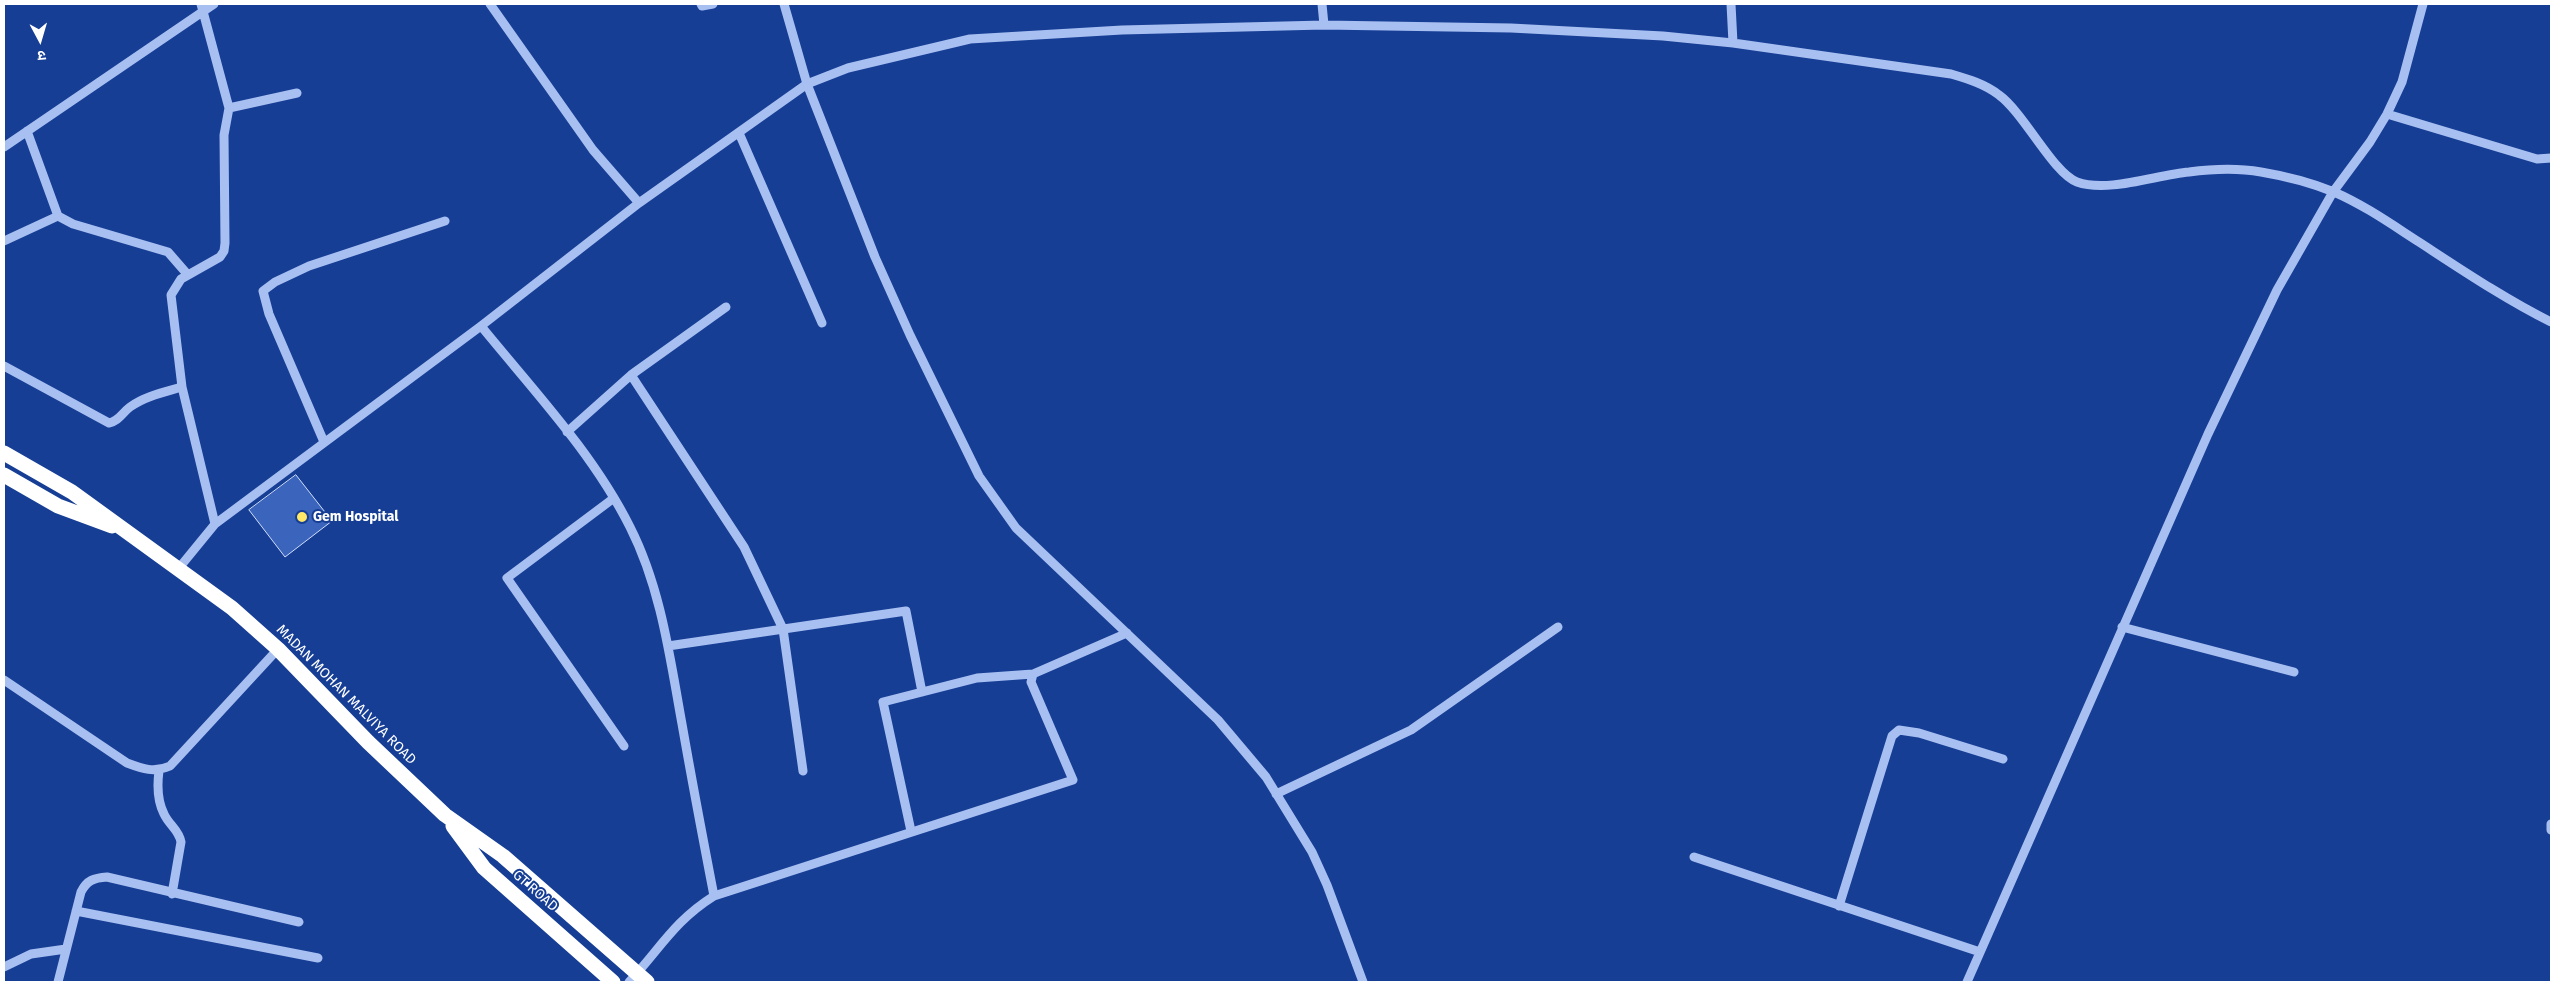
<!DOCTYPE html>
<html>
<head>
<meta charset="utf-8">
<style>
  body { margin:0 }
  #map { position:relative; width:2555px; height:986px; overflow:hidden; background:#163e95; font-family:"Fira Sans","Noto Sans Devanagari",sans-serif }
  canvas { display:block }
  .frame { position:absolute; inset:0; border:5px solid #fff; pointer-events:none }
  .north { position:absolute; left:15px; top:15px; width:50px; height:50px; -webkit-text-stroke:4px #163e95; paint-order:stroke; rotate:174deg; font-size:14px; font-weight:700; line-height:20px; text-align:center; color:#fff }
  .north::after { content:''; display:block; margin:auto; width:18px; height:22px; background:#fff; clip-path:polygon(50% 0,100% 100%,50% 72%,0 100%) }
</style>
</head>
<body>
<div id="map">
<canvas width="2555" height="986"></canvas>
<div class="frame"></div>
<div class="north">उ</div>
</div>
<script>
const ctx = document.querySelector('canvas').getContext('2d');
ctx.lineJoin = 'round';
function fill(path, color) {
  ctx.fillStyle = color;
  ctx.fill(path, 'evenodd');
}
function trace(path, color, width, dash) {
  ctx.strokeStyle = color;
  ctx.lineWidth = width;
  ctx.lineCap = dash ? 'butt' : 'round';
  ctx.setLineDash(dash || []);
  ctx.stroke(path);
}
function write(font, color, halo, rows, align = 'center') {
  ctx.font = font + ' "Fira Sans",sans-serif';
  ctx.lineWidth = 4;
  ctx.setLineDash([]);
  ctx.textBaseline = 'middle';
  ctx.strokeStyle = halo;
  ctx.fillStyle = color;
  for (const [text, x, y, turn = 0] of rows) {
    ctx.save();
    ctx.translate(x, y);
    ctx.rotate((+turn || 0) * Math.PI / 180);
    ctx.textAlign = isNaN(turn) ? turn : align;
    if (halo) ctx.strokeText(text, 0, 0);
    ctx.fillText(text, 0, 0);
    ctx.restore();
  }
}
const building = new Path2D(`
  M 296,475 L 332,521 L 285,557 L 249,510 Z`);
fill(building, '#3b64bc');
trace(building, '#cfdefc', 1);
trace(new Path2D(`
  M 201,4 L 229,108 L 224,135 L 225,243 L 224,251 L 220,257 L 181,279 L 171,295 L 182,387 L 215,524
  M 490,4 L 593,150 L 639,203
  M 701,4 L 702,6 L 713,4
  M 784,4 L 807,84 L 875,257 L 910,335 L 979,476 L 1016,528 L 1218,720 L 1266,777 L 1312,852 L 1327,885 L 1363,982
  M 1322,4 L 1324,25
  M 1731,4 L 1733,43
  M 229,108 L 297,93
  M 2387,114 L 2537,159 L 2551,158
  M 27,131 L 58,216 L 73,224 L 168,252 L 188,275
  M 739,133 L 822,323
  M 4,147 L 214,4
  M 4,241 L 58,216
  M 481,326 C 533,390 593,453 630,527 C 661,588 670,658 682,724 C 692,781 703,839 714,896
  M 4,366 L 109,423 C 119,421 122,413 130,407 C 145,396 165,392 182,387
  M 631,375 L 744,547 L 783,629 L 803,771
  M 567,432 L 631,375 L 726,307
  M 324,442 L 269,314 L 263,291 L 275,282 L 309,266 L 445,221
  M 614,498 L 507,578 L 624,746
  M 179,568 L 215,524 L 481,326 L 639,203 L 807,84 L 848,68 L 970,39 L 1122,30 L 1324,25 L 1511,28 L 1663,36 L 1733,43 L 1951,74 C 1968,79 1985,84 1999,95 C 2024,113 2053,173 2077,182 C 2108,193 2156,175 2189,172 C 2212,169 2238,168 2261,172 C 2285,176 2312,183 2334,192 C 2364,205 2391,224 2419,242 C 2462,270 2505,299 2551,322
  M 2122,627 L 2294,672
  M 668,646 L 906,611 L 922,692
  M 4,680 L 127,763 C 143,769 154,773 170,766 L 278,649
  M 159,771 C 157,786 157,800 164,814 C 169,825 179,830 181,842 L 172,894
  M 1276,794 L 1411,730 L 1558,627
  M 2551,824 L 2551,830
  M 911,831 L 883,702 L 977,678 L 1033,674
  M 1694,857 L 1980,952
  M 1839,906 L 1892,736 L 1899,730 L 1919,733 L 2003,759
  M 76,911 L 318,958
  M 4,967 L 31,954 L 66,949
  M 58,982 L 81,892 C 87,880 94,878 107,877 L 299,922
  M 629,982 C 660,949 674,921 714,896 L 1073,780 L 1031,682 L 1033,674 L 1127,633
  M 1967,982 L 2208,434 L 2277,290 L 2333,192 L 2370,142 L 2387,114 L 2402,82 L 2423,4`), '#a8bff1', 9);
trace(new Path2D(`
  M 4,453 L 72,492 L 232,608 L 278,649 L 368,742 L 445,815 L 503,856 L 647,982
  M 4,475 L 58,506 L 112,526
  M 453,826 L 484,868 L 613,982`), '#fff', 15);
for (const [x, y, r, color] of [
  [302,517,6,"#ffe768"]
]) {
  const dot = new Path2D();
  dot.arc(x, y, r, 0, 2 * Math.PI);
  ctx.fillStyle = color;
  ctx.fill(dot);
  trace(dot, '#163e95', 2);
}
write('bold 14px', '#fff', '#163e95', [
  ["Gem Hospital",313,517]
], 'left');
write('14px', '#fff', '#163e95', [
  ["MADAN MOHAN MALVIYA ROAD",346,695,45],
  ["GT ROAD",535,891,41]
]);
</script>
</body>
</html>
